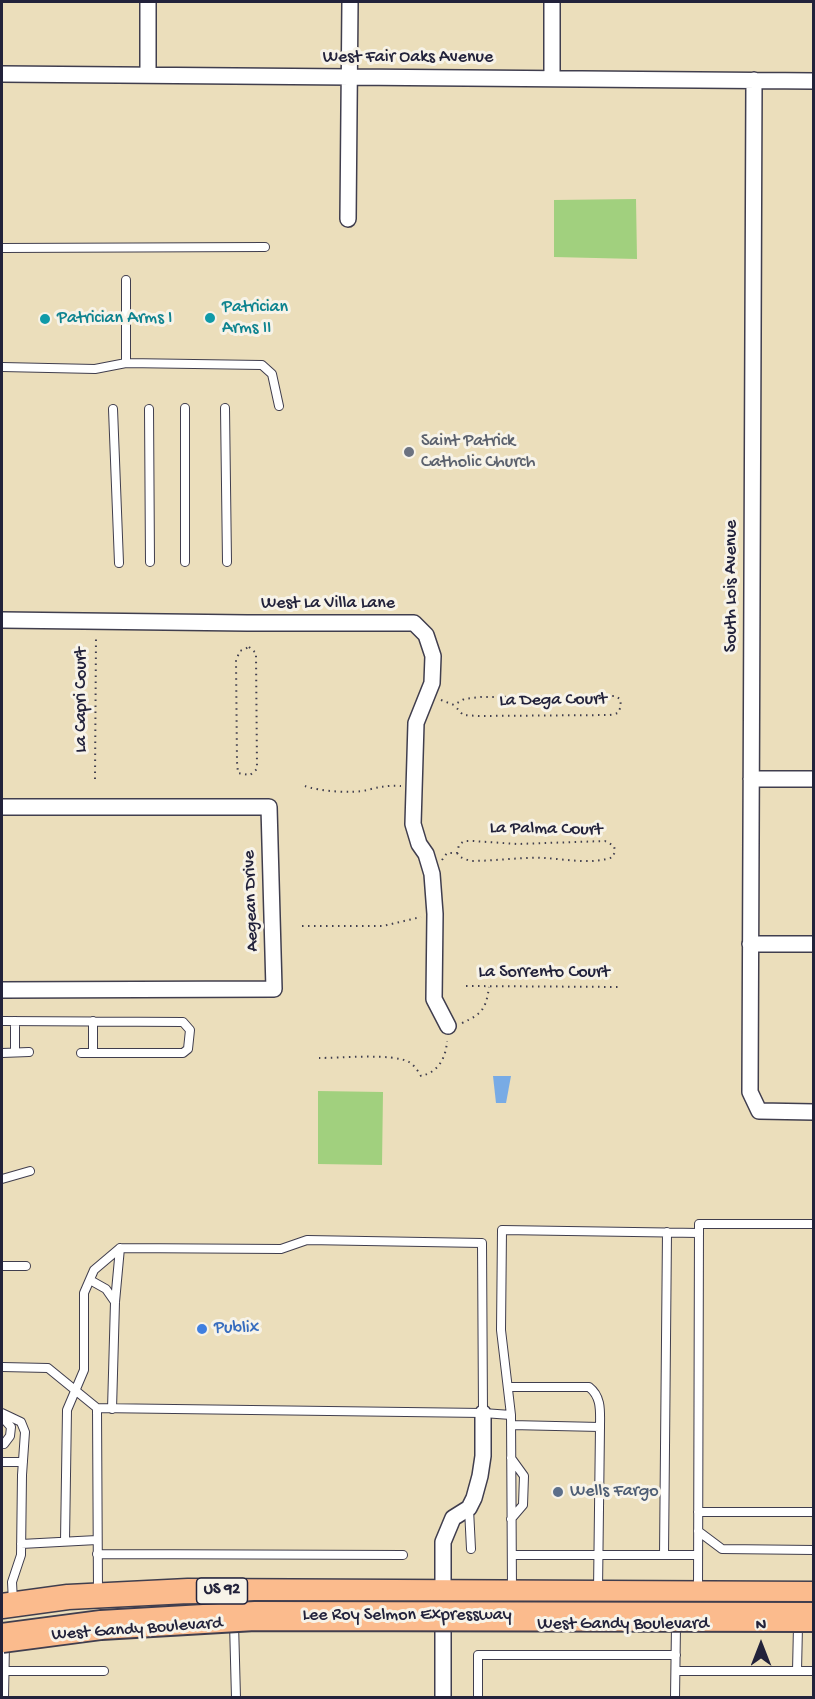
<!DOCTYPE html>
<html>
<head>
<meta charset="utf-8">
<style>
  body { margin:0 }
  #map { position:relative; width:815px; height:1699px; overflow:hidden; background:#ebdebb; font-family:"Gochi Hand",sans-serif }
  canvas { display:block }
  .frame { position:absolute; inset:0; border:3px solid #22223b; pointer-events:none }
  .north { position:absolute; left:731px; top:1615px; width:60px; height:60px; -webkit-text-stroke:4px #f7f3e8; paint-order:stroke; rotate:0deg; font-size:16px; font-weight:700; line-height:24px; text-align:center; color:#22223b }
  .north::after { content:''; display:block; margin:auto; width:21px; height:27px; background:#22223b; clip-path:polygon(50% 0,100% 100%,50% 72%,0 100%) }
</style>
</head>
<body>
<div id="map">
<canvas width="815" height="1699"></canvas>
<div class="frame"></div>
<div class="north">N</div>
</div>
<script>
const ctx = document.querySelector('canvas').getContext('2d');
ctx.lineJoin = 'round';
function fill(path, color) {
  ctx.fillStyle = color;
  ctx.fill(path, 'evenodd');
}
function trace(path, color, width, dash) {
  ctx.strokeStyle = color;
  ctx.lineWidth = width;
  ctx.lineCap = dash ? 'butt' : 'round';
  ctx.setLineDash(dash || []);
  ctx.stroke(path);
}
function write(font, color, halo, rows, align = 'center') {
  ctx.font = font + ' "Gochi Hand",sans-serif';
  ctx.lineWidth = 6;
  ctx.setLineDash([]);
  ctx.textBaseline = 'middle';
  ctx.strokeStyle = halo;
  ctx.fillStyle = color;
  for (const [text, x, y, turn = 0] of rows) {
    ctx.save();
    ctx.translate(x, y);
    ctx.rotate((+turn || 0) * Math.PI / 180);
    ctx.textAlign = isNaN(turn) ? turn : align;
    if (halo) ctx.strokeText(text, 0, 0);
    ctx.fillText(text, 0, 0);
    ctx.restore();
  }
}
fill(new Path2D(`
  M 636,199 L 637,259 L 554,257 L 554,200 Z
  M 318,1091 L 383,1092 L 382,1165 L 318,1164 Z`), '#a1d07e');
fill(new Path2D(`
  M 493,1076 L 511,1076 L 506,1103 L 496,1103 Z`), '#78abe5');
const lane = new Path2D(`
  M 2,248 L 265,247
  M 126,363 L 126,280
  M 2,367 L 95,369 L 126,363 L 262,365 L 272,374 L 279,406
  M 185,408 L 185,562
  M 225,408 L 227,562
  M 113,409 L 119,563
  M 149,409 L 150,562
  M 2,1021 L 183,1022 L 190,1030 L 188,1049 L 183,1053 L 81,1053
  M 15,1052 L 15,1021
  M 2,1053 L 29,1052
  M 93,1053 L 93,1021
  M 2,1179 L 30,1171
  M 2,1266 L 26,1266
  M 90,1280 L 106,1289 L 115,1302
  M 2,1367 L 48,1368 L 97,1408 L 483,1413 L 511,1415
  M 508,1387 L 589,1387 C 602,1397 600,1412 600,1427 L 598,1591
  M 97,1408 L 98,1592
  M 112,1409 L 115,1302 L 120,1248
  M 2,1413 L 21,1422 L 25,1432 L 22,1475 L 21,1555 L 12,1582 L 13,1602
  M 2,1417 L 11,1427 L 10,1436 L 4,1444
  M 511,1425 L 600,1427
  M 511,1458 L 524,1476 L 523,1505 L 511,1519
  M 2,1462 L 23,1462
  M 469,1509 L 471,1549
  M 698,1512 L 814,1512
  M 698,1531 L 722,1549 L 814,1550
  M 65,1541 L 67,1410 L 84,1370 L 84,1293 L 94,1270 L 120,1248 L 281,1249 L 307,1240 L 482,1243 L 483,1413
  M 21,1544 L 97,1540
  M 97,1554 L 403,1555
  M 512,1555 L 698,1555
  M 664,1555 L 667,1232
  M 512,1591 L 511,1415 L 501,1330 L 502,1230 L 699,1233
  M 698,1591 L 699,1224 L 814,1224
  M 234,1623 L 236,1698
  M 4,1671 L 104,1671
  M 676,1671 L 814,1671
  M 797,1671 L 798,1626
  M 4,1698 L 5,1643
  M 478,1698 L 478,1655 L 676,1655
  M 675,1698 L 676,1626`);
const street = new Path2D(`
  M 148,2 L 148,75
  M 552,2 L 552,78
  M 2,74 L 814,81
  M 754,80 L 750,1092 L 759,1111 L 814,1112
  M 348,219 L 350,2
  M 2,620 L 247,623 L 414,623 L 426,635 L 433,656 L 432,683 L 416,723 L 413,824 L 419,844 L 426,854 L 432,874 L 435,914 L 434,999 L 448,1026
  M 751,779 L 814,779
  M 2,807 L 269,807 L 274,989 L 2,990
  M 750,944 L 814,944
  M 443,1698 L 443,1542 L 453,1518 L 469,1508 L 474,1498 L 480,1476 L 483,1456 L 483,1413`);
const primary = new Path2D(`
  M 2,1606 L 68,1597 L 188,1591 L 814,1594`);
trace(lane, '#403e4e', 10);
trace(street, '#403e4e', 18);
trace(primary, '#403e4e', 27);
trace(new Path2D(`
  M 249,647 L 256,653 L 257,769 L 250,775 L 238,773 L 237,762 L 236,660 L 240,651 Z
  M 441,700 L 454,705 L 464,699 L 481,697 L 615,696 L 620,699 L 621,706 L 618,713 L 610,715 L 478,716 L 463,715 L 454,705
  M 95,779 L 96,636
  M 305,786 C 317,791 354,794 367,790 C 379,787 388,785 401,786
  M 442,860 L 447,853 L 457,853 L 459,845 L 464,841 L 473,841 L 517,844 L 605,841 L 614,846 L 615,851 L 613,857 C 592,865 566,859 544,858 C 520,857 495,861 470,861 L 460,857 L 457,853
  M 302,926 L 383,926 L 421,917
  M 466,986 L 622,987
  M 462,1023 C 482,1014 486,1009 489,987
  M 319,1058 C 339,1058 393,1053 409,1062 C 414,1065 418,1071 421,1076 C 439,1072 446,1057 447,1041`), '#403e4e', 2, [1.5, 4.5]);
trace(lane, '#fff', 8);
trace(street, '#fff', 15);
trace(primary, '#fbbb8d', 24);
const highwayBridge = new Path2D(`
  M 2,1638 L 101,1625 L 255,1616 L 814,1617`);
trace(highwayBridge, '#403e4e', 32, []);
trace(highwayBridge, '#fbbb8d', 28);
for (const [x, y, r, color] of [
  [210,318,6,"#0f9aa8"],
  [45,319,6,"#0f9aa8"],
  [409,452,6,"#6b7280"],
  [202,1329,6,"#3f7fe0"],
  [558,1492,6,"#5c6f8a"]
]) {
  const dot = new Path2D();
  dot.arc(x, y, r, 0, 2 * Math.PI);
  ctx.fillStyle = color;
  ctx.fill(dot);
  trace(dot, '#f7f3e8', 2);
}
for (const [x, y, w] of [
  [222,1591,51]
]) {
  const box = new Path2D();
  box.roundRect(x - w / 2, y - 13, w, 26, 4.5);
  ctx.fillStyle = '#f7f3e8';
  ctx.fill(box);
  trace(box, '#22223b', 1.5);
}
write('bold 16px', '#22223b', null, [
  ["US 92",222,1591]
]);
write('18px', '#22223b', '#f7f3e8', [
  ["West Fair Oaks Avenue",408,58],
  ["South Lois Avenue",732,586,-90],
  ["West La Villa Lane",328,604],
  ["La Capri Court",82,700,-90],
  ["La Dega Court",553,701,-1],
  ["La Palma Court",546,830,1],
  ["Aegean Drive",252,901,-92],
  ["La Sorrento Court",544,973],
  ["Lee Roy Selmon Expressway",407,1616],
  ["West Gandy Boulevard",623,1625],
  ["West Gandy Boulevard",137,1630,-4]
]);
write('18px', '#0d838f', '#f7f3e8', [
  ["Patrician",222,308],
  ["Arms II",222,329],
  ["Patrician Arms I",57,319]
], 'left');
write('18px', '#5b616d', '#f7f3e8', [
  ["Saint Patrick",421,442],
  ["Catholic Church",421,463]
], 'left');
write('18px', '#366cbe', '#f7f3e8', [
  ["Publix",214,1329]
], 'left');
write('18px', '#4e5e75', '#f7f3e8', [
  ["Wells Fargo",570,1492]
], 'left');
</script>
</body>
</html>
